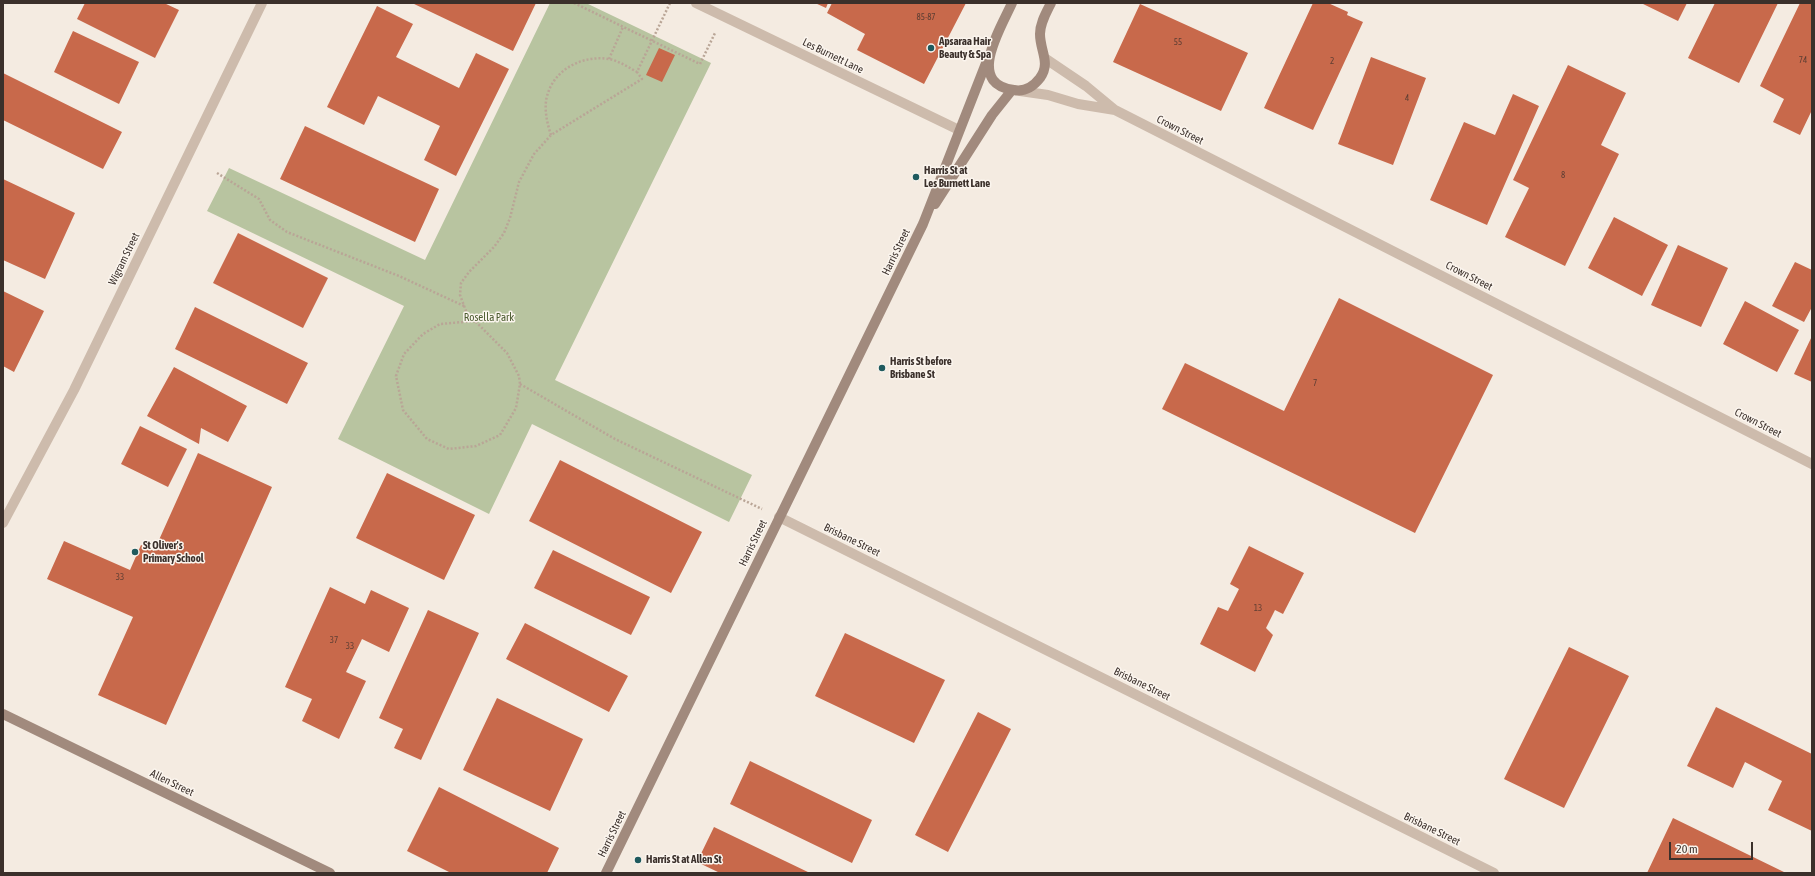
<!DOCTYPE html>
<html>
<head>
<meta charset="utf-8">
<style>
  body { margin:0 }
  #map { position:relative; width:1815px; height:876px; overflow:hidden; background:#f4ebe1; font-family:"Asap Condensed",sans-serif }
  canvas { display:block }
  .frame { position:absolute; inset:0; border:4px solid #3b302b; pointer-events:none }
  .scale { position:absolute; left:1669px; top:842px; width:84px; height:18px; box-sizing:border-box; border:2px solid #3b302b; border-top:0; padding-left:5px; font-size:12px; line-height:14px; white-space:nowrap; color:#3b302b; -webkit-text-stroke:3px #fbf5ee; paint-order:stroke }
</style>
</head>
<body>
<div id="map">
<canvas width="1815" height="876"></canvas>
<div class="frame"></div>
<div class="scale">20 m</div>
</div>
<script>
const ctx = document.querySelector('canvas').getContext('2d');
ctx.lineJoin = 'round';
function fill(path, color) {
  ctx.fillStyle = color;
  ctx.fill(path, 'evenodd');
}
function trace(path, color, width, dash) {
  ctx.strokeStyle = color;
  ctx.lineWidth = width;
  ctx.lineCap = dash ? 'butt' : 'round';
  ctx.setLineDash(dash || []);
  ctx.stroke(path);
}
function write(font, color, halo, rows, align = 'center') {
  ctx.font = font + ' "Asap Condensed",sans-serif';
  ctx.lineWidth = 3;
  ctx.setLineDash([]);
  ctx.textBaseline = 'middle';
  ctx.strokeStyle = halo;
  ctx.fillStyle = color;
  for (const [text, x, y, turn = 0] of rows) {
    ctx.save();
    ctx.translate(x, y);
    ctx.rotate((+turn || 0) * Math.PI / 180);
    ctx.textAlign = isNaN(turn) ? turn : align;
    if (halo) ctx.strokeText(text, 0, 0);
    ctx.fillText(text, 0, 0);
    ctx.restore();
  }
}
fill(new Path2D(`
  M 550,3 L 586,3 L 711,63 L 555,380 L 752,475 L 729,522 L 532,424 L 489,514 L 338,439 L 404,306 L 207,211 L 229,168 L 425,260 Z`), '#b8c4a0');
fill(new Path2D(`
  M 85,3 L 164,3 L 179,10 L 155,58 L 77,19 Z
  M 412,3 L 536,3 L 513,51 Z
  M 815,3 L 828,3 L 826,8 Z
  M 832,3 L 966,3 L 924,84 L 857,50 L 865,34 L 827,13 Z
  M 1313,3 L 1328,3 L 1348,12 L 1347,15 L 1363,22 L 1313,130 L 1264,108 Z
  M 1641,3 L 1687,3 L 1678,21 Z
  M 1715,3 L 1778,3 L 1739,83 L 1688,58 Z
  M 1800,3 L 1812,3 L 1812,110 L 1800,135 L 1773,122 L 1784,99 L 1760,86 Z
  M 1140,4 L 1248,53 L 1221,111 L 1113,62 Z
  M 377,6 L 413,24 L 396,57 L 459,88 L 476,53 L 509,69 L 456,176 L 424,160 L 440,126 L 378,96 L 364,125 L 327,107 Z
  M 73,31 L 139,62 L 119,104 L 54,72 Z
  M 659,48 L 675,55 L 662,82 L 646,75 Z
  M 1371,57 L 1426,78 L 1393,165 L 1338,144 Z
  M 1568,65 L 1626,93 L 1601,145 L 1619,154 L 1565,266 L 1505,237 L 1529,188 L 1513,180 Z
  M 3,73 L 122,132 L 103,169 L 3,120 Z
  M 1513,94 L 1539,106 L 1487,225 L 1430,200 L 1464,122 L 1495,135 Z
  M 305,126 L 439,189 L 415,242 L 280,179 Z
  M 3,179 L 75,213 L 45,279 L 3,260 Z
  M 1614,217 L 1668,245 L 1642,296 L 1588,268 Z
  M 238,233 L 328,278 L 303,328 L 213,283 Z
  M 1678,245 L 1728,268 L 1701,327 L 1651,305 Z
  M 1795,262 L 1812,270 L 1812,307 L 1804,322 L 1772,306 Z
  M 3,291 L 44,311 L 14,372 L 3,366 Z
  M 1339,298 L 1493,375 L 1415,533 L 1162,409 L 1185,363 L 1284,411 Z
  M 1745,301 L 1799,330 L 1777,372 L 1723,344 Z
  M 195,307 L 308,363 L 287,404 L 175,349 Z
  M 1812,336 L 1812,382 L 1794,374 Z
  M 174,367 L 247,406 L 228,442 L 201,428 L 199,444 L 147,416 Z
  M 140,426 L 187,449 L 168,487 L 121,464 Z
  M 198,453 L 272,487 L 166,725 L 98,695 L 133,617 L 47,579 L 64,541 L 130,570 L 141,545 L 154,551 Z
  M 560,460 L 702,532 L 671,593 L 529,521 Z
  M 387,473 L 475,515 L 444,580 L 356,538 Z
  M 1249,546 L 1304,573 L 1283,614 L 1275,610 L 1266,628 L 1273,635 L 1255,672 L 1200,644 L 1218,607 L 1228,611 L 1239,589 L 1230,584 Z
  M 553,550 L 650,597 L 631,635 L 534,588 Z
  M 330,587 L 365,604 L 371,590 L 409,608 L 389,652 L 362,639 L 346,672 L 366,681 L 339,739 L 302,721 L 312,699 L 285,687 Z
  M 428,610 L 479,633 L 421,760 L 394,748 L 403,729 L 379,718 Z
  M 525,623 L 628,676 L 609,712 L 506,659 Z
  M 845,633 L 945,680 L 914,743 L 815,696 Z
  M 1569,647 L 1629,676 L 1564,808 L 1504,779 Z
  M 497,698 L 583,739 L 550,811 L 463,770 Z
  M 1716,707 L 1812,754 L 1812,831 L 1768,810 L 1782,781 L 1745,762 L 1733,788 L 1687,766 Z
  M 978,712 L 1011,729 L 948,852 L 915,835 Z
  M 750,761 L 872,820 L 852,863 L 730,804 Z
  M 439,787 L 559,848 L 547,873 L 451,873 L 407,851 Z
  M 1673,818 L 1786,873 L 1647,873 Z
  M 714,827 L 810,873 L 720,873 L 697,862 Z`), '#c8694b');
trace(new Path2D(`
  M 574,3 L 700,64 L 715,33
  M 609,59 L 623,27
  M 551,135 C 547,123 543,106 548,93 C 556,68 584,55 609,59 C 619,61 628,67 637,72
  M 217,173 L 259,199 L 270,220 L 287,232 L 399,276 L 464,306
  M 475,321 L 440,324 L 423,334 L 404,354 L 396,376 L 403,410 L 427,439 L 449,449 L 476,446 L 500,435 L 516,408 L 520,384 L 519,376 L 507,353 L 475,321 L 466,311 L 460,295 L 461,283 L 469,272 L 494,247 L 504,233 L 510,218 L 519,182 L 534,154 L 551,135 L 642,79 L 637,72 L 670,3
  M 520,384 L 615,439 L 762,509`), '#b9a596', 2.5, [2, 2]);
trace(new Path2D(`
  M 696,3 L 959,130`), '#cdbbac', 10);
trace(new Path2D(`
  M 779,517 L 1494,873
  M 3,523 L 74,390 L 262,3`), '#cdbbac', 10);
trace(new Path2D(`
  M 1046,59 L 1086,86 L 1115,110 L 1812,464
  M 1020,91 L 1048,95 L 1078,104 L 1115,110`), '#cdbbac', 10);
trace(new Path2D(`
  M 1012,3 C 1001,28 965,84 1014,90 C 1025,92 1033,87 1040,78 C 1051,63 1040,51 1040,34 C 1040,23 1046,13 1051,3
  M 935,204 L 992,115 L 1012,90
  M 3,714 L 330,873
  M 606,873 L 923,224 L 988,58`), '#a18a7d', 10);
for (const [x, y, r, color] of [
  [931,48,4,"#1f5a5e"],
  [916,177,4,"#1f5a5e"],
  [882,368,4,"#1f5a5e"],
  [135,552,4,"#1f5a5e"],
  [638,860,4,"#1f5a5e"]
]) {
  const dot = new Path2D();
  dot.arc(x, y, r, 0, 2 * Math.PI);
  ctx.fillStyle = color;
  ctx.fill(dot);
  trace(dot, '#fbf5ee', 1.5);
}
write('9px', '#5e3e33', null, [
  ["85-87",926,17],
  ["55",1178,42],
  ["74",1803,60],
  ["2",1332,61],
  ["4",1407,98],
  ["8",1563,175],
  ["7",1315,383],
  ["33",120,577],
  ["13",1258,608],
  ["37",334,640],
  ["33",350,646]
]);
write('bold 11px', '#3b302b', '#fbf5ee', [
  ["Apsaraa Hair",939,42],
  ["Beauty & Spa",939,55],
  ["Harris St at",924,171],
  ["Les Burnett Lane",924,184],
  ["Harris St before",890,362],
  ["Brisbane St",890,375],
  ["St Oliver's",143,546],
  ["Primary School",143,559],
  ["Harris St at Allen St",646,860]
], 'left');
write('11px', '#3b302b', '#fbf5ee', [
  ["Les Burnett Lane",833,56,26],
  ["Crown Street",1180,130,27],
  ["Harris Street",896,252,-64],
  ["Wigram Street",124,259,-64],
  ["Crown Street",1469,276,27],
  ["Crown Street",1758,423,27],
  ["Brisbane Street",852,540,26],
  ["Harris Street",753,543,-64],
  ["Brisbane Street",1142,684,26],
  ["Allen Street",172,783,26],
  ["Brisbane Street",1432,829,26],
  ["Harris Street",612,834,-64]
]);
write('11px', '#4a5a2e', '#fbf5ee', [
  ["Rosella Park",489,318]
]);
</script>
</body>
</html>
